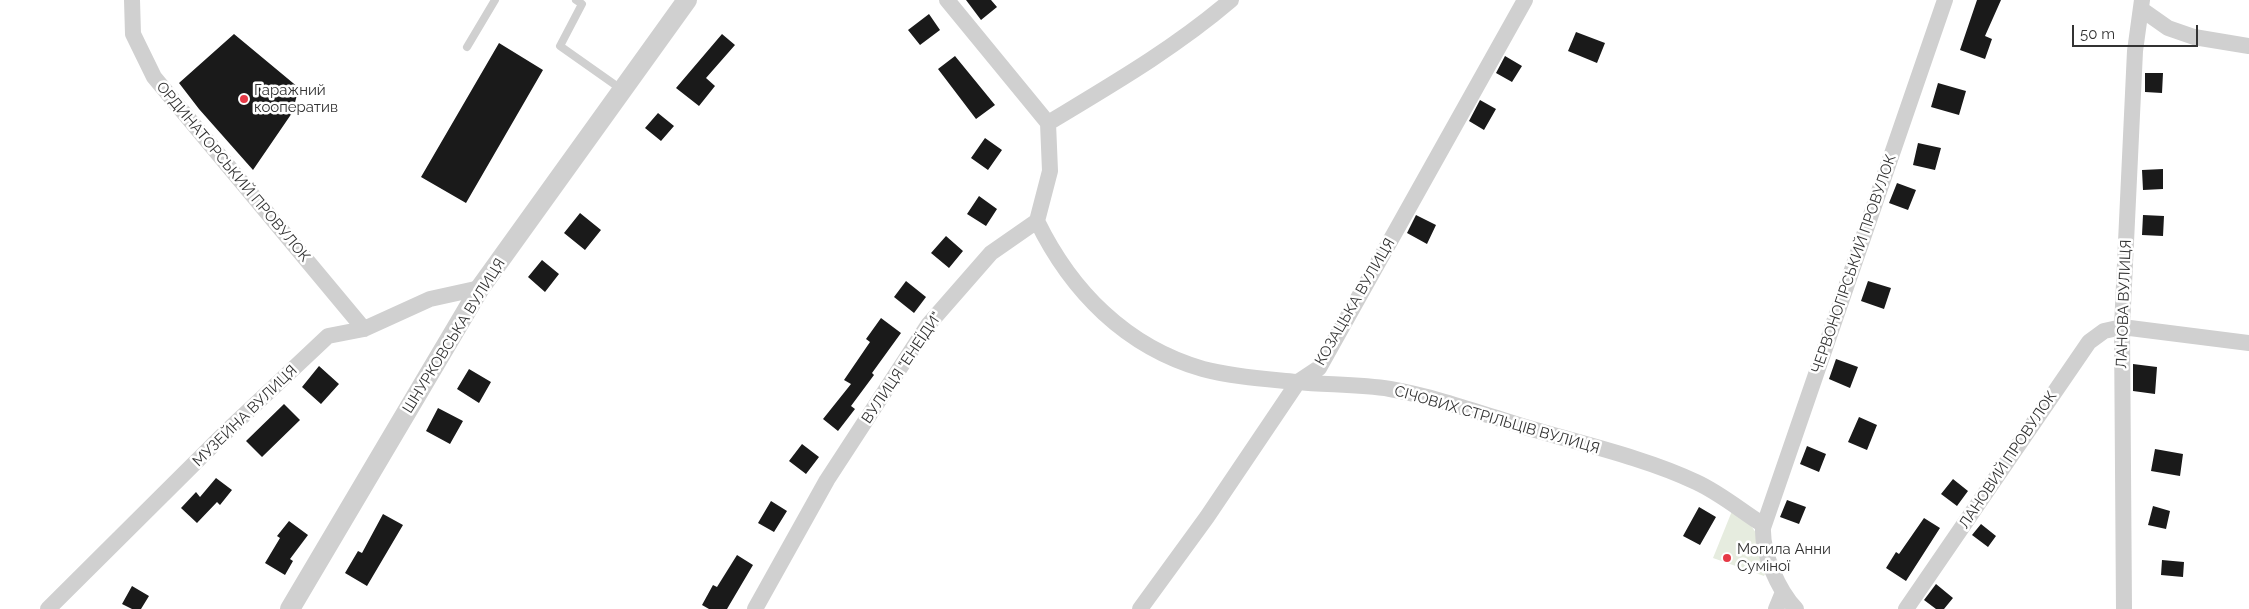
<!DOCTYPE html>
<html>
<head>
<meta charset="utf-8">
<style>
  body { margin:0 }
  #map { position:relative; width:2249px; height:609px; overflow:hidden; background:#fff; font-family:Raleway,sans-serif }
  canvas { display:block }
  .scale { position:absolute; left:2072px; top:25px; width:126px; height:22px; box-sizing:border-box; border:2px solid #333; border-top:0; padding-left:6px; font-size:15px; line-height:18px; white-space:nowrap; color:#333; -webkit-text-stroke:4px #fff; paint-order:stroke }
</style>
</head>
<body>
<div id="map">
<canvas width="2249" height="609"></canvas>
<div class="scale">50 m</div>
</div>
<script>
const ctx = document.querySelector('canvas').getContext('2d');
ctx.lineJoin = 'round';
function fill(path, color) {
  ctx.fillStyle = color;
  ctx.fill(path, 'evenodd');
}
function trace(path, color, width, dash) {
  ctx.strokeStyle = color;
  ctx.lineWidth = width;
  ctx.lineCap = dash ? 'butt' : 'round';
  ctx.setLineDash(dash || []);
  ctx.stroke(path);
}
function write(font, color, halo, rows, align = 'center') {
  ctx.font = font + ' Raleway,sans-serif';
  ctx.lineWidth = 5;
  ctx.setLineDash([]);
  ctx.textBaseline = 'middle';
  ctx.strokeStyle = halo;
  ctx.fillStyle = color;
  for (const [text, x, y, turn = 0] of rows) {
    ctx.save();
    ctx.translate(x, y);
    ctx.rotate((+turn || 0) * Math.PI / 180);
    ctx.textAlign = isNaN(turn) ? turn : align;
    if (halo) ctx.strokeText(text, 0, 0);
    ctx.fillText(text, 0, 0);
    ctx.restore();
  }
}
fill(new Path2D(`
  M 1732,511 L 1750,524 L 1756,533 L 1767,570 L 1764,576 L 1713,558 Z`), '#e6ecdf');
fill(new Path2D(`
  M 966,0 L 991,0 L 997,7 L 981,20 Z
  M 1977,0 L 2001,0 L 1985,36 L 1992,39 L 1985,59 L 1960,50 Z
  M 929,14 L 940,30 L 920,45 L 908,30 Z
  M 1576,32 L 1605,43 L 1597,63 L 1568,51 Z
  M 234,34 L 299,88 L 292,113 L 253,170 L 199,109 L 179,83 Z
  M 722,34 L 735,45 L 706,78 L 715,86 L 699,106 L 676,88 Z
  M 499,43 L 543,70 L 466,203 L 421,177 Z
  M 955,56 L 995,105 L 976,119 L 938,69 Z
  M 1505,56 L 1522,66 L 1512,82 L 1496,73 Z
  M 2145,73 L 2163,73 L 2162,93 L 2145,92 Z
  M 1938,83 L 1966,91 L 1959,115 L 1931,107 Z
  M 1480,100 L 1496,109 L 1484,130 L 1469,121 Z
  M 658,113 L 674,126 L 661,141 L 645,128 Z
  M 985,138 L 1002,150 L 988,170 L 971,158 Z
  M 1918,143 L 1941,148 L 1935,170 L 1913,165 Z
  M 2163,169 L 2163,189 L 2143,190 L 2142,170 Z
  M 1897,183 L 1916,190 L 1908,210 L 1889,203 Z
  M 979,196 L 997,209 L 986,226 L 967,214 Z
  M 580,213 L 601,230 L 585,250 L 564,233 Z
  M 1416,215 L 1436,225 L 1427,244 L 1407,233 Z
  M 2143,215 L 2164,216 L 2163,236 L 2142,235 Z
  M 946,236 L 963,251 L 949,268 L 931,253 Z
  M 542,260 L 559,274 L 545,292 L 528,277 Z
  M 906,281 L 926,297 L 914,313 L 894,297 Z
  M 1868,281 L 1891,288 L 1884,309 L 1861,301 Z
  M 881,318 L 901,333 L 872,373 L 874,375 L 851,406 L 855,409 L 838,431 L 823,419 L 851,384 L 844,380 L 870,342 L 866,339 Z
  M 1836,359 L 1858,367 L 1850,388 L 1829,379 Z
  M 2133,364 L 2157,367 L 2155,394 L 2133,391 Z
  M 319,366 L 339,384 L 321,404 L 302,387 Z
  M 469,369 L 491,382 L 479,403 L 457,389 Z
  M 284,404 L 300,420 L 262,457 L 246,441 Z
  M 438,408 L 463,421 L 450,444 L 426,431 Z
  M 1859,417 L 1877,425 L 1867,450 L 1848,442 Z
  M 802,444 L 819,457 L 806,474 L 789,461 Z
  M 1807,446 L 1826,454 L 1819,472 L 1800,464 Z
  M 2155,449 L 2183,454 L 2180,476 L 2151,471 Z
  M 216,478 L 232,490 L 220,505 L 217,502 L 197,523 L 181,508 L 196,492 L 200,497 Z
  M 1953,479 L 1968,491 L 1957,506 L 1941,494 Z
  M 1787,500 L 1806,507 L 1799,524 L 1780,517 Z
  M 771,501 L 787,511 L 774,532 L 758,523 Z
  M 2153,506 L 2170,511 L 2166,529 L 2148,525 Z
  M 1699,507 L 1716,517 L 1700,545 L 1683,536 Z
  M 383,514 L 403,525 L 367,586 L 345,573 L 358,551 L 362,553 Z
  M 1924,518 L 1940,528 L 1906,581 L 1886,568 L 1896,552 L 1899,554 Z
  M 289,521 L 308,535 L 290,559 L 293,561 L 285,575 L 265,563 L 280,538 L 277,536 Z
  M 1981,524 L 1996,536 L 1988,547 L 1972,535 Z
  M 737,555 L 753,565 L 727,609 L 709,609 L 702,605 L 713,585 L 717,587 Z
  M 2162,560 L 2184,562 L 2183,577 L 2161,575 Z
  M 1936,584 L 1953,598 L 1944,609 L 1936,609 L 1924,600 Z
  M 132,586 L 149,596 L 141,609 L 132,609 L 122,604 Z`), '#1a1a1a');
trace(new Path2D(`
  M 576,0 L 582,4 L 560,46 L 621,89
  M 467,47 L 495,0`), '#d0d0d0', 8);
trace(new Path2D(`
  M 132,0 L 133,34 L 154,77 L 364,329
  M 947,0 L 1048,123
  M 2141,9 L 2168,28 L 2194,37 L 2249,46
  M 1037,221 C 1071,291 1126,347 1203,369 C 1233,377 1266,379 1296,382 C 1327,385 1360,384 1390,389 C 1436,397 1480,413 1525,427 C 1579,443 1646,458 1696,482 C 1720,493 1740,510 1762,524 L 1763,528
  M 48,609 L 228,430 L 328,336 L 364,329 L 430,299 L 480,288
  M 755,609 L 827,480 L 928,325 L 991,253 L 1037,221 L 1050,171 L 1048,123 C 1111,85 1175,48 1231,0
  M 1140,609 L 1207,517 L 1298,382 L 1319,368 L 1525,0
  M 1776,609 L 1783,592
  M 1796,609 C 1779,591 1762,554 1763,528 L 1945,0
  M 1906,609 L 2089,342 L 2104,331 L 2122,327 L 2249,343
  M 2124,609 L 2122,327 L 2135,51 L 2142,0`), '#d0d0d0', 16);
trace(new Path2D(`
  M 290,609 L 480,288 L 687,0`), '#d0d0d0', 20);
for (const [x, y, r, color] of [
  [244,99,5,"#e63946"],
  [1727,558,5,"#e63946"]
]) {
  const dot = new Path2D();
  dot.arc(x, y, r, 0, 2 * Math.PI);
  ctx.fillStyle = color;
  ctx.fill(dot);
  trace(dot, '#fff', 2);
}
write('15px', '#333', '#fff', [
  ["Гаражний",254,90],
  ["кооператив",254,107],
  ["Могила Анни",1737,549],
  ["Суміної",1737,566]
], 'left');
write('15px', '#333', '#fff', [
  ["ОРДИНАТОРСЬКИЙ ПРОВУЛОК",233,172,50],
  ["ЧЕРВОНОГІРСЬКИЙ ПРОВУЛОК",1854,264,-71],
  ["КОЗАЦЬКА ВУЛИЦЯ",1355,302,-60],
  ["ЛАНОВА ВУЛИЦЯ",2124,304,-88],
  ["ШНУРКОВСЬКА ВУЛИЦЯ",454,336,-58],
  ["ВУЛИЦЯ \"ЕНЕЇДИ\"",902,368,-56],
  ["МУЗЕЙНА ВУЛИЦЯ",245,416,-44],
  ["СІЧОВИХ СТРІЛЬЦІВ ВУЛИЦЯ",1497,420,16],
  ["ЛАНОВИЙ ПРОВУЛОК",2008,460,-56]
]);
</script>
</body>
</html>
